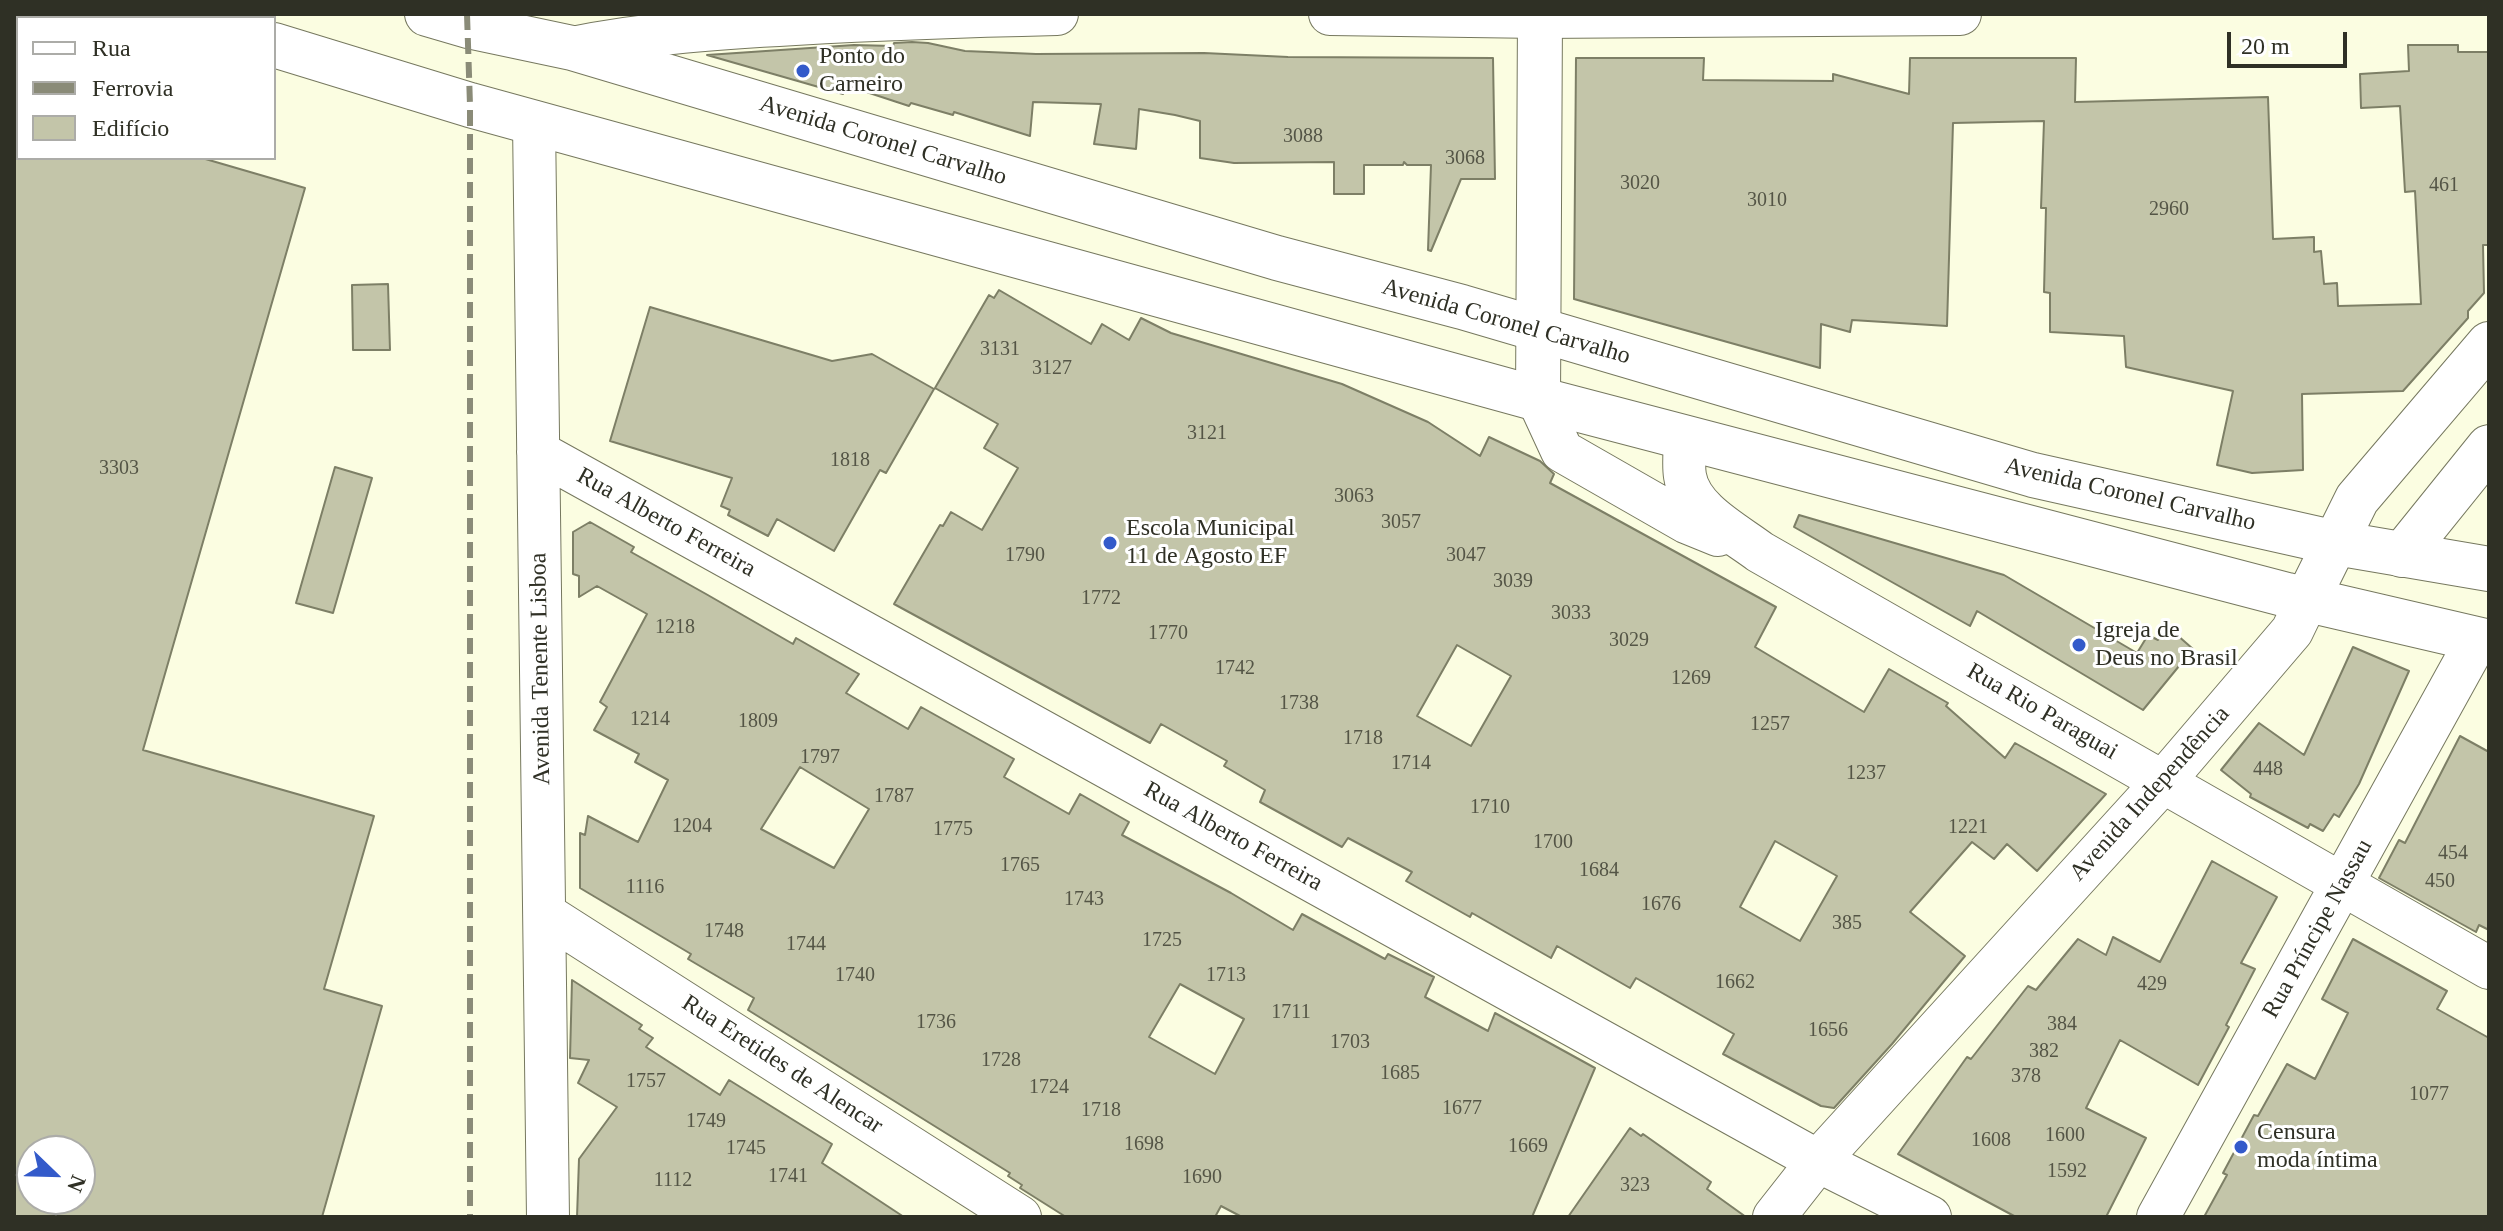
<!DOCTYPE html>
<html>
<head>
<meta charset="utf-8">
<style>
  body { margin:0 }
  #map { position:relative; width:2503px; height:1231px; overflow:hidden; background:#fbfde1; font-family:"Times New Roman",serif }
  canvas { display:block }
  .frame { position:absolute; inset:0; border:16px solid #2f3025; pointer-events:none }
  .legend { position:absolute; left:16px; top:16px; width:260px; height:144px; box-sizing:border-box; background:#fff; border:2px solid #acaca8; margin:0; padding:10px 14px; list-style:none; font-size:24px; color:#2f3025 }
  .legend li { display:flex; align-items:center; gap:16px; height:40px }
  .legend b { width:40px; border:2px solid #acaca8 }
  .north { position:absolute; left:16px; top:1135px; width:80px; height:80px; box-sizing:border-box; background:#fff; border:2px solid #acaca8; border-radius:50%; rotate:113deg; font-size:22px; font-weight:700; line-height:32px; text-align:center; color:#2f3025 }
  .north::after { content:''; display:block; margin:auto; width:28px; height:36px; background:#335aca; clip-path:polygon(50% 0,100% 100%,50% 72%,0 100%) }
  .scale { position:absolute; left:2227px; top:32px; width:120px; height:36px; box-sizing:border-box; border:4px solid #2f3025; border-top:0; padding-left:10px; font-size:24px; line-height:28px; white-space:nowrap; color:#2f3025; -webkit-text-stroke:6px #fff; paint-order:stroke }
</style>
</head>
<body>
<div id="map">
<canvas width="2503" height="1231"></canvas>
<div class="frame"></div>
<ul class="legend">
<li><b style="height:10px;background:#fff"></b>Rua</li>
<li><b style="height:10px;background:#8a8b78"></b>Ferrovia</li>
<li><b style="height:22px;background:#c3c5a9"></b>Edifício</li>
</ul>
<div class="north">N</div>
<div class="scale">20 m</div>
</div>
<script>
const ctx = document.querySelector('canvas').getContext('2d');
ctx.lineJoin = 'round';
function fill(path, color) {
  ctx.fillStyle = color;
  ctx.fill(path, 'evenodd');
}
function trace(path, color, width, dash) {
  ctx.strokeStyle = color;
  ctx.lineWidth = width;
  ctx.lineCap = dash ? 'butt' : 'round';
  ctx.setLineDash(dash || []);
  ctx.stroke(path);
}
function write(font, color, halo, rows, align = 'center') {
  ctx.font = font + ' "Times New Roman",serif';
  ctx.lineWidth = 6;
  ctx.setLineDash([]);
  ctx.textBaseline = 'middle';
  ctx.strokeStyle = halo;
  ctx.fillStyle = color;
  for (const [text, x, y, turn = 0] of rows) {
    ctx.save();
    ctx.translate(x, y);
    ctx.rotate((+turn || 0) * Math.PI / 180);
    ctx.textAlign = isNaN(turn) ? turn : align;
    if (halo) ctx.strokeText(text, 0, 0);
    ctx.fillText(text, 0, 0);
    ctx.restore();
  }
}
const building = new Path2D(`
  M 912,42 L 928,43 L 965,51 L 1036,54 L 1204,53 L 1288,57 L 1493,58 L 1495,179 L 1461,179 L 1431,251 L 1428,250 L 1431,165 L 1407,165 L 1404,162 L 1403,165 L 1364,165 L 1364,194 L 1334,194 L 1334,162 L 1234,163 L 1200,158 L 1200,121 L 1175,115 L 1139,109 L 1136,149 L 1094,144 L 1101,104 L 1033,102 L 1030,136 L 954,112 L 953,115 L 911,103 L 909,106 L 845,85 L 843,94 L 707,55 L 854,45 L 893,46 L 894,43 Z
  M 2408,45 L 2458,45 L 2458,52 L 2489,52 L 2489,245 L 2483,245 L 2484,293 L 2468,311 L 2468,318 L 2403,391 L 2302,394 L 2303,470 L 2252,473 L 2217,465 L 2233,391 L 2126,367 L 2124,336 L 2050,332 L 2050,293 L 2044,292 L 2046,208 L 2041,208 L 2044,121 L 1953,123 L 1947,326 L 1852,320 L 1850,332 L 1821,324 L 1820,368 L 1574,299 L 1576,58 L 1704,58 L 1703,80 L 1833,81 L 1833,74 L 1909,94 L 1910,58 L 2076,58 L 2075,102 L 2268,97 L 2273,239 L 2314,237 L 2314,252 L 2321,251 L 2324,284 L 2337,283 L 2338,306 L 2421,304 L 2415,191 L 2405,192 L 2400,106 L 2361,108 L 2360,74 L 2409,71 Z
  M 14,158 L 202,158 L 305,188 L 143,750 L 374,816 L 324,989 L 382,1006 L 322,1217 L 14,1217 ZM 32,1151 L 80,1151 L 80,1199 L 32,1199 Z
  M 388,284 L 390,350 L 353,350 L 352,285 Z
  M 999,290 L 1091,344 L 1102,324 L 1129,340 L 1141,318 L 1171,333 L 1342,384 L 1428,422 L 1480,456 L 1489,437 L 1540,461 L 1554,474 L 1550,483 L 1776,607 L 1755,647 L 1864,712 L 1889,669 L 1948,703 L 1946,706 L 2005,758 L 2015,743 L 2106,794 L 2037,871 L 2007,844 L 1994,859 L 1972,842 L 1910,912 L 1965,956 L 1892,1044 L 1834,1108 L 1821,1106 L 1723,1054 L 1734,1034 L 1636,978 L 1630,988 L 1557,946 L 1551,958 L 1472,913 L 1470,917 L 1406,881 L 1412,872 L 1348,838 L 1342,847 L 1260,802 L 1265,790 L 1224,766 L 1227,761 L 1161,724 L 1150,743 L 894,604 L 940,525 L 943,526 L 951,512 L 982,530 L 1018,468 L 984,448 L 998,424 L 935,388 L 989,295 L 994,298 ZM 1457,645 L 1511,676 L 1471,746 L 1417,716 ZM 1775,841 L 1837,876 L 1800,941 L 1740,907 Z
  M 650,307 L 832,361 L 872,354 L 934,389 L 886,473 L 880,470 L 834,551 L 777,519 L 768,536 L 728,515 L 730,510 L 721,506 L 732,478 L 610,441 Z
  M 335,467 L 372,478 L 333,613 L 296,603 Z
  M 1799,515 L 2004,575 L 2137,653 L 2148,635 L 2158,640 L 2168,627 L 2193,649 L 2143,710 L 1977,611 L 1970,626 L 1794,527 Z
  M 590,522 L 634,547 L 631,552 L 706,594 L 793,644 L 796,638 L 859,674 L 846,693 L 908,729 L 921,707 L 1014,759 L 1004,777 L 1069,814 L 1080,794 L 1129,822 L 1122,835 L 1231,893 L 1293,930 L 1302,914 L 1385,959 L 1388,954 L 1434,977 L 1425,997 L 1488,1031 L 1495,1013 L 1595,1068 L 1532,1217 L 1242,1217 L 1221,1206 L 1215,1217 L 1066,1217 L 1020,1188 L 1022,1185 L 1008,1176 L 1010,1173 L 748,1010 L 754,998 L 688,959 L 691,954 L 580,888 L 580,833 L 585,835 L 588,816 L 638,842 L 668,780 L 635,762 L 639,754 L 594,730 L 607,707 L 600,702 L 647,614 L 597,586 L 579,597 L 579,576 L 573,574 L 573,532 ZM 800,767 L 869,809 L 834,868 L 761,829 ZM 1180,984 L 1244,1019 L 1215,1074 L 1149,1037 Z
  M 2353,647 L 2409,671 L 2359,784 L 2339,817 L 2334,814 L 2323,831 L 2310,824 L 2308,828 L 2250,797 L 2251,794 L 2221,770 L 2259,723 L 2304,755 Z
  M 2460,736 L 2489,752 L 2489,930 L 2479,925 L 2476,932 L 2379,878 L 2399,840 L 2405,843 Z
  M 2212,861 L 2277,897 L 2241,963 L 2255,969 L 2226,1025 L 2229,1027 L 2198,1085 L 2120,1040 L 2086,1108 L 2146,1138 L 2106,1217 L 2016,1217 L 1898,1154 L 1967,1057 L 1971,1059 L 2028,986 L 2036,990 L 2078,939 L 2106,955 L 2113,937 L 2160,962 Z
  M 2353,939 L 2447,991 L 2437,1009 L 2489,1038 L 2489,1217 L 2204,1217 L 2227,1175 L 2223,1173 L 2254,1115 L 2258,1116 L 2287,1064 L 2315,1079 L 2348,1013 L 2322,999 Z
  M 572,980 L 642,1025 L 639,1029 L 653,1038 L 646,1047 L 720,1095 L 729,1080 L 832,1144 L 822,1163 L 904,1217 L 577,1217 L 579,1159 L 617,1107 L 578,1083 L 589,1060 L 570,1058 Z
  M 1630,1128 L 1641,1136 L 1643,1134 L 1711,1182 L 1707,1189 L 1746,1217 L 1568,1217 Z`);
fill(building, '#c3c5a9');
trace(building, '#7d7f66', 2);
const minor = new Path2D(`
  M 1330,14 L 1540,17 L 1960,14
  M 572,48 C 646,33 720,28 795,24 C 883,19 970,16 1057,14
  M 534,122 L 548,1217
  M 1538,399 L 1562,451 L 1686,522 L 1718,535
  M 1685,437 C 1685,450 1683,464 1685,476 C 1690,510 1735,533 1760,552 L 2489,968
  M 538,452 L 1818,1161 L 1930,1217
  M 545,914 L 1020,1217
  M 1774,1217 L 1818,1161 L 2163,782 L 2292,631 L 2307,600
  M 2158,1217 L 2477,640`);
const tertiary = new Path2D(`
  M 1538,399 L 1540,14`);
const secondary = new Path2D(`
  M 2402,555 L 2489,447
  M 2307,600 L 2357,499 L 2489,344`);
const primary = new Path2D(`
  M 174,14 L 187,18
  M 427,14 L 468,26 L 572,48 L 1277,258 L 1462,307 L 2033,475 L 2336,543 L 2489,569
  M 274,45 L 470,105 L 1538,399 L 2287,595 L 2489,642`);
trace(minor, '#76785f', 44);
trace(tertiary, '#76785f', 46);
trace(secondary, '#76785f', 46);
trace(primary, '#76785f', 46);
trace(minor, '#fff', 42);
trace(tertiary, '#fff', 44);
trace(secondary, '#fff', 44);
trace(primary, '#fff', 44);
trace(new Path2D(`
  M 467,14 L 470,105 L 470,1217`), '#8a8b78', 6, [16, 8]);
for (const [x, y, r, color] of [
  [803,71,8,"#335aca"],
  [1110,543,8,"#335aca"],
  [2079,645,8,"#335aca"],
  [2241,1147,8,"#335aca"]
]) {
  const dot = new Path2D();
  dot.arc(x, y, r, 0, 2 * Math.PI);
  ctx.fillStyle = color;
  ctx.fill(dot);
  trace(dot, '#fff', 3);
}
write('20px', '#545546', null, [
  ["3088",1303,137],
  ["3068",1465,159],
  ["3020",1640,184],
  ["461",2444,186],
  ["3010",1767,201],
  ["2960",2169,210],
  ["3131",1000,350],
  ["3127",1052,369],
  ["3121",1207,434],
  ["1818",850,461],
  ["3303",119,469],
  ["3063",1354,497],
  ["3057",1401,523],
  ["1790",1025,556],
  ["3047",1466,556],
  ["3039",1513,582],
  ["1772",1101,599],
  ["3033",1571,614],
  ["1218",675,628],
  ["1770",1168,634],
  ["3029",1629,641],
  ["1742",1235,669],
  ["1269",1691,679],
  ["1738",1299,704],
  ["1214",650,720],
  ["1809",758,722],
  ["1257",1770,725],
  ["1718",1363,739],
  ["1797",820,758],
  ["1714",1411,764],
  ["448",2268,770],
  ["1237",1866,774],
  ["1787",894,797],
  ["1710",1490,808],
  ["1204",692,827],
  ["1221",1968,828],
  ["1775",953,830],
  ["1700",1553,843],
  ["454",2453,854],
  ["1765",1020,866],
  ["1684",1599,871],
  ["450",2440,882],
  ["1116",645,888],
  ["1743",1084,900],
  ["1676",1661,905],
  ["385",1847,924],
  ["1748",724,932],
  ["1725",1162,941],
  ["1744",806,945],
  ["1740",855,976],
  ["1713",1226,976],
  ["1662",1735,983],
  ["429",2152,985],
  ["1711",1291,1013],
  ["1736",936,1023],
  ["384",2062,1025],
  ["1656",1828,1031],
  ["1703",1350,1043],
  ["382",2044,1052],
  ["1728",1001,1061],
  ["1685",1400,1074],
  ["378",2026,1077],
  ["1757",646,1082],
  ["1724",1049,1088],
  ["1077",2429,1095],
  ["1677",1462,1109],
  ["1718",1101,1111],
  ["1749",706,1122],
  ["1600",2065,1136],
  ["1608",1991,1141],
  ["1698",1144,1145],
  ["1669",1528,1147],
  ["1745",746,1149],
  ["1592",2067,1172],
  ["1741",788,1177],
  ["1690",1202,1178],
  ["1112",673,1181],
  ["323",1635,1186]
]);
write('24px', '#2f3025', '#fff', [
  ["Ponto do",819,57],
  ["Carneiro",819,85],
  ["Escola Municipal",1126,529],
  ["11 de Agosto EF",1126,557],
  ["Igreja de",2095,631],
  ["Deus no Brasil",2095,659],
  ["Censura",2257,1133],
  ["moda íntima",2257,1161]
], 'left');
write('24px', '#2f3025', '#fff', [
  ["Avenida Coronel Carvalho",883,141,17],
  ["Avenida Coronel Carvalho",1506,322,16],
  ["Avenida Coronel Carvalho",2130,495,13],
  ["Rua Alberto Ferreira",666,523,29],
  ["Avenida Tenente Lisboa",541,669,-91],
  ["Rua Rio Paraguai",2042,712,30],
  ["Avenida Independência",2150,794,-48],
  ["Rua Alberto Ferreira",1233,837,29],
  ["Rua Príncipe Nassau",2318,929,-61],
  ["Rua Eretides de Alencar",782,1065,33]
]);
</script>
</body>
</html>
